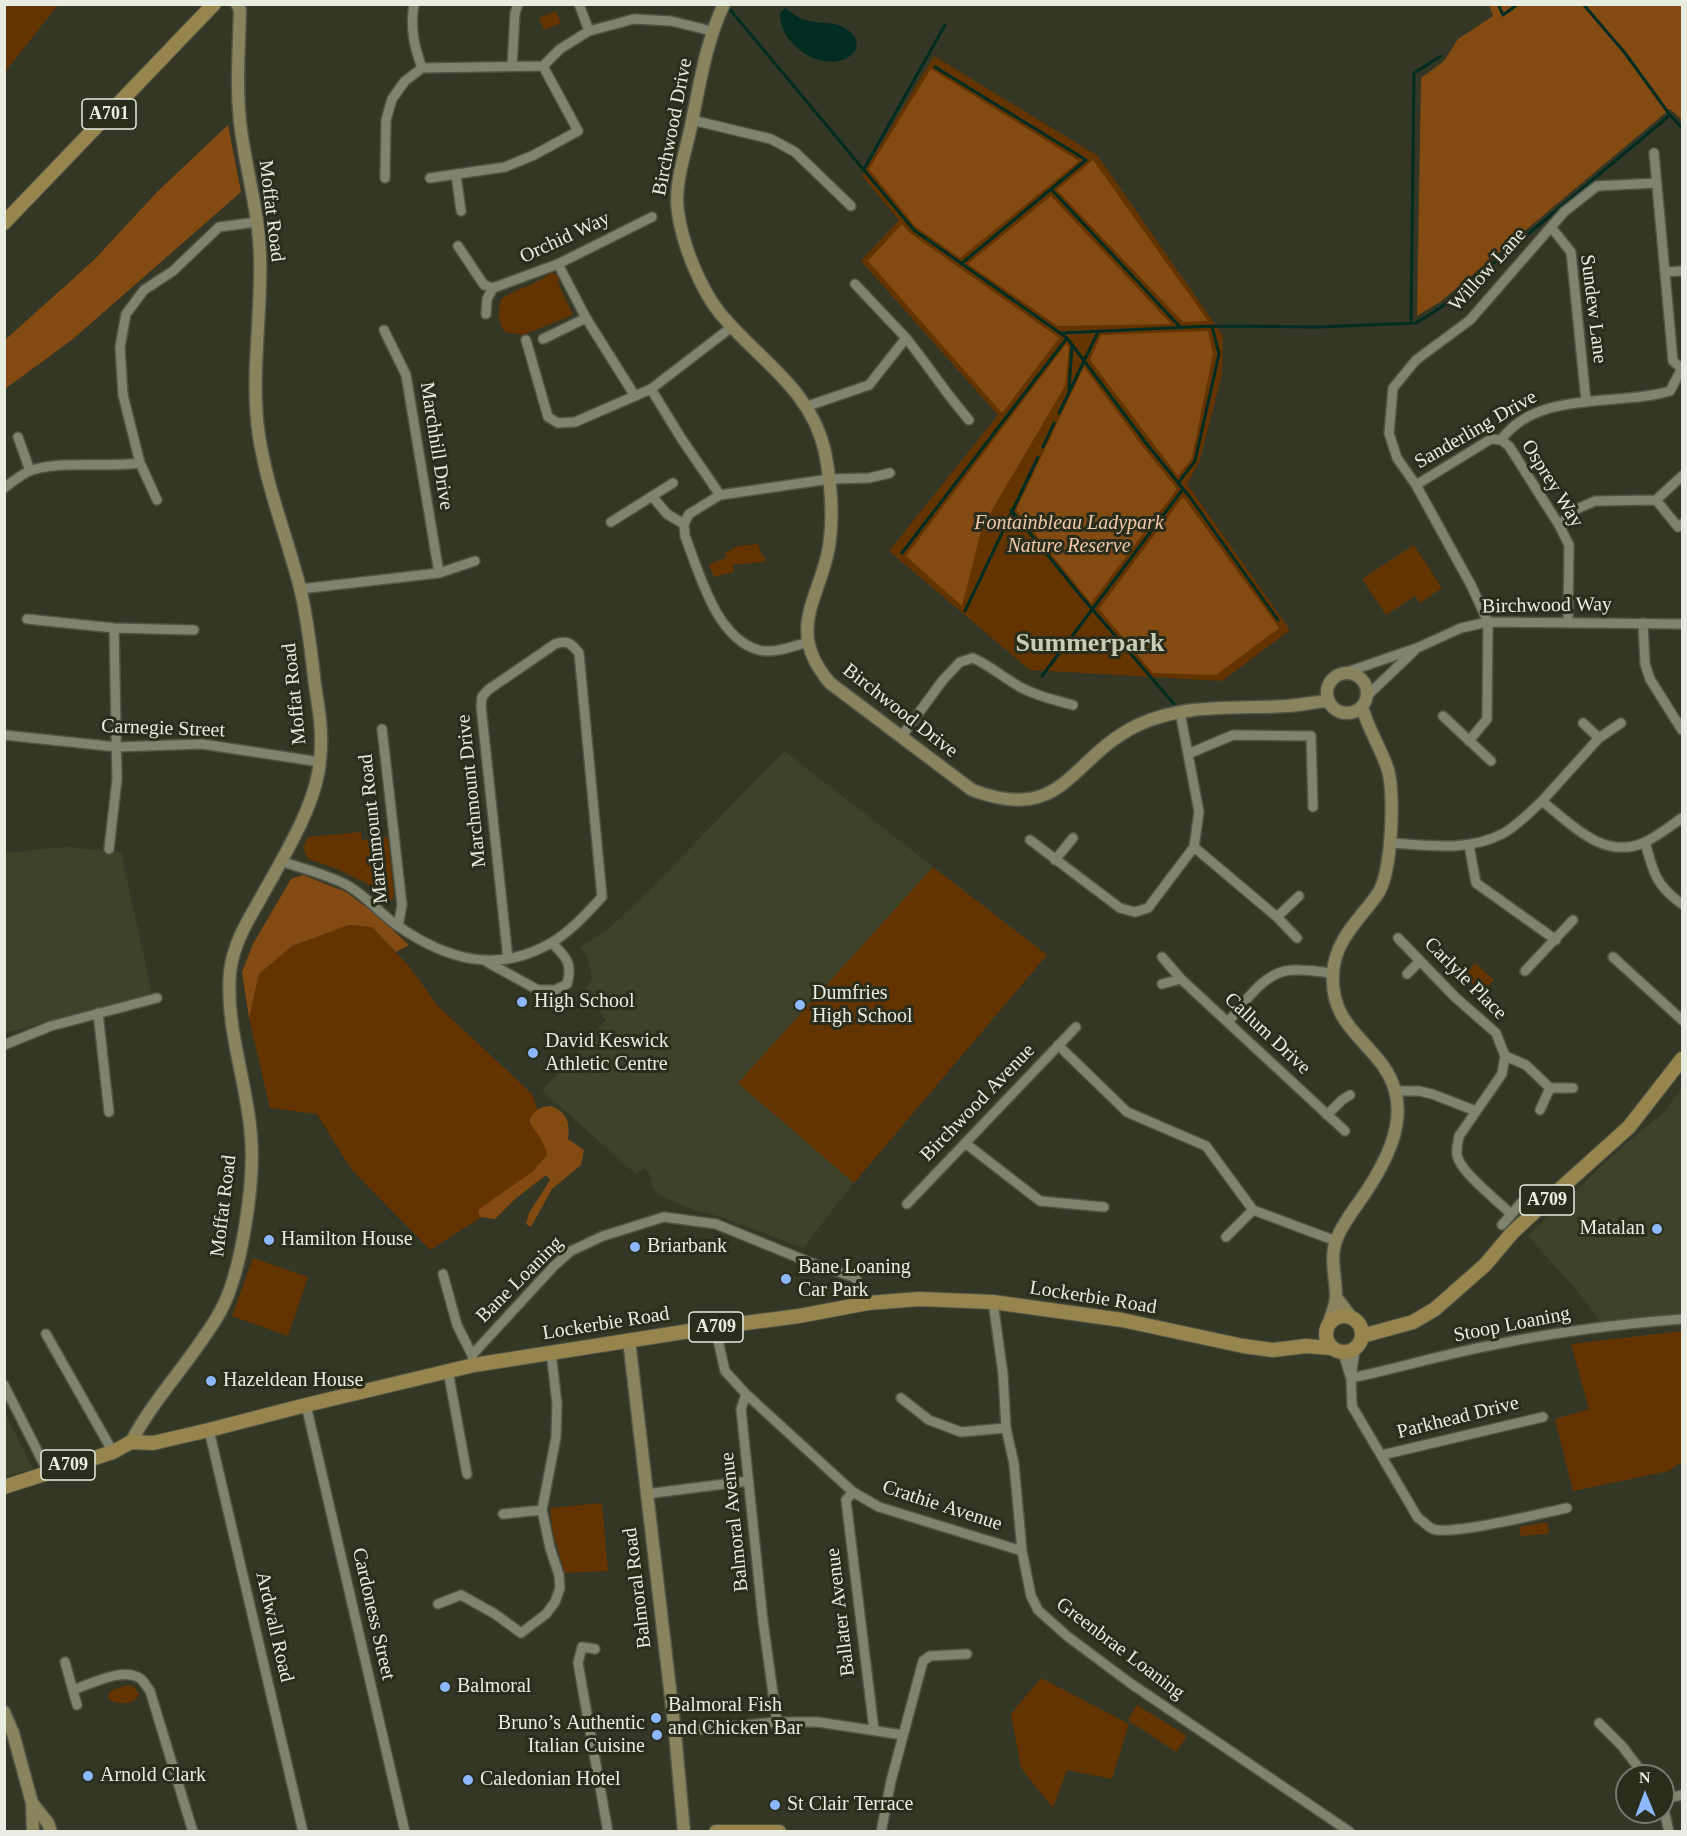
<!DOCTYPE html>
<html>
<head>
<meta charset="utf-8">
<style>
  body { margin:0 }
  #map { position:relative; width:1687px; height:1836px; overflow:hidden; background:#343725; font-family:"Times New Roman",serif }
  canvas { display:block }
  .frame { position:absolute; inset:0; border:6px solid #e9ece1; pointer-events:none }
  .north { position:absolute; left:1615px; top:1764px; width:60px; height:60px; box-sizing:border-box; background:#2a2d1c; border:2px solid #76796b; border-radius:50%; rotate:359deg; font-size:16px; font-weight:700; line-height:24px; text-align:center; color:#e9ece1 }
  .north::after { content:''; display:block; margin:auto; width:21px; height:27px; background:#8db9fc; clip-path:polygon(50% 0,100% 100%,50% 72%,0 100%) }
</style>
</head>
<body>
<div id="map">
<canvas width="1687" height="1836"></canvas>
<div class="frame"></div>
<div class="north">N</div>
</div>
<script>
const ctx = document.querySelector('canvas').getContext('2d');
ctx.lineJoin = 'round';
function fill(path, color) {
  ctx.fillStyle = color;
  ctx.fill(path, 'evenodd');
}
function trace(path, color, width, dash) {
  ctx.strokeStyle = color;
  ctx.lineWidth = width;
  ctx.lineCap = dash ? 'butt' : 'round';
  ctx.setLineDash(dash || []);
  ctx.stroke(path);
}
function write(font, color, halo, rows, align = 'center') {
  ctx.font = font + ' "Times New Roman",serif';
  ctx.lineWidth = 6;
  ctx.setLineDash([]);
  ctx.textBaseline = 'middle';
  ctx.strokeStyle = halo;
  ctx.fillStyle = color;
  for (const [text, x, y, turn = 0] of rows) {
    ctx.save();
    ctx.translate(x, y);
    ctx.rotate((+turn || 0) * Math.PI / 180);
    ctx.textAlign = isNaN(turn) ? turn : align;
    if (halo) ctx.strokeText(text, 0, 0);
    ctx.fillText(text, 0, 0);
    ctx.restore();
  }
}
fill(new Path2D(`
  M 784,751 L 1047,955 L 863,1171 L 803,1248 L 721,1217 L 688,1208 L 662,1196 L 653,1189 L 649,1173 L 643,1168 L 637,1175 L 542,1090 L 606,1020 L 584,991 L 592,978 L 588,958 L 580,947 L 607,930 L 643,897 Z
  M 65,847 L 121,852 L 152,994 L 5,1033 L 5,853 Z
  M 1682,1087 L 1682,1315 L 1602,1324 L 1579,1293 L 1528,1236 L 1610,1158 L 1664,1112 Z
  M 5,1413 L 33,1469 L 5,1477 L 4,1477 Z`), '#3e422b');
fill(new Path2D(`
  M 5,4 L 58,5 L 5,72 L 4,5 Z
  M 556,11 L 561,23 L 544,30 L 539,18 Z
  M 934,56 L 1098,156 L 1223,336 L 1222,375 L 1200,460 L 1187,484 L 1290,630 L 1222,681 L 1030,670 L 889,551 L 998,415 L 861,261 L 899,220 L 862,176 Z
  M 551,273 L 556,274 L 559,278 L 558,283 L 573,315 L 523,335 L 505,332 C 497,321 498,313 501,299 C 517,288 536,285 551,273 Z
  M 758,544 L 760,551 L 766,560 L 764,562 L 733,565 L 734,572 L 714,577 L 709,565 L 727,557 L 725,553 L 738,546 Z
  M 1414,545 L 1442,588 L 1420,603 L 1415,596 L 1386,615 L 1362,579 Z
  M 361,832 L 362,840 L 388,837 L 394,894 L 393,899 L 386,902 L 366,883 L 337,869 L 308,859 L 303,848 L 308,837 Z
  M 933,867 L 1047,955 L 854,1183 L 738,1083 Z
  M 349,925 L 372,927 L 408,965 L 438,1006 L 532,1094 L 547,1136 L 560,1156 L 538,1181 L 430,1250 L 351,1169 L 317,1114 L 270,1108 L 249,1018 L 259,974 L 292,946 Z
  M 1475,963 L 1494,980 L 1482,993 L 1463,976 Z
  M 253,1258 L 308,1277 L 288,1336 L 232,1316 Z
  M 1682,1331 L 1682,1461 L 1669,1471 L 1573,1491 L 1555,1419 L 1589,1409 L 1571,1344 Z
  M 602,1503 L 608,1571 L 565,1573 L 553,1533 L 550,1508 Z
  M 1547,1522 L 1549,1531 L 1548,1534 L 1521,1536 L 1519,1527 Z
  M 1041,1678 L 1129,1724 L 1112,1779 L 1067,1770 L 1053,1808 L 1021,1768 L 1011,1714 Z
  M 127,1685 L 134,1687 L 139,1694 C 135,1706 118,1705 108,1699 L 110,1691 Z
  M 1137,1705 L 1187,1736 L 1176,1752 L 1128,1720 Z`), '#643400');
fill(new Path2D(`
  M 1489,5 L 1682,5 L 1682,120 L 1670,109 L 1440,302 L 1417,316 L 1421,78 L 1444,61 L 1458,39 L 1493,16 Z
  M 931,69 L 1079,161 L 960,258 L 915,226 L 869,169 Z
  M 228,125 L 241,192 L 73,339 L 5,389 L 5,340 L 94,260 L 158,191 Z
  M 1093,160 L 1208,321 L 1183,322 L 1057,190 Z
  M 1051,196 L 1171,324 L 1058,326 L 968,264 Z
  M 902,224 L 910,233 L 1059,338 L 1002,413 L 868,261 Z
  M 1208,331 L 1213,354 L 1192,458 L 1178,476 L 1090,360 L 1101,335 Z
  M 1066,344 L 1069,347 L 1065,386 L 982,527 L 962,606 L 906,556 Z
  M 1084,367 L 1140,443 L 1177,489 L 1091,603 L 1016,510 Z
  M 1183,497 L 1279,628 L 1216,675 L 1153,673 L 1099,609 Z
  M 303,875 L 346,892 L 373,912 L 409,945 L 396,952 L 372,927 L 349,925 L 292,946 L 259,974 L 249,1018 L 242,972 L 253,944 L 291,879 Z
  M 551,1106 C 568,1113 570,1123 568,1139 L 584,1150 L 581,1165 L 552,1189 L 531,1227 L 526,1224 L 529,1213 L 550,1180 L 546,1175 L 515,1199 L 495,1219 L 480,1217 L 478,1210 L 532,1172 L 547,1155 C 545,1141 535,1133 529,1120 C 535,1110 539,1107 551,1106 Z`), '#834a11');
fill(new Path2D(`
  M 785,8 C 790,11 795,16 800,18 C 814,25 832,20 845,28 C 879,49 832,82 794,45 C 785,37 780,25 780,13 Z`), '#002c22');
trace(new Path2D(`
  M 1498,4 L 1503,15 L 1518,4
  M 1583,4 L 1625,53 L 1670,115 L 1682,128
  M 727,6 L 914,230 L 1067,338 L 1146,443 L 1189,496 L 1278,620
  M 935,67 L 1086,160 L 961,264
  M 864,169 L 945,25
  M 1051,189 L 1181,328
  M 1411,323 L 1414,73 L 1441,56
  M 1061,333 L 1212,326 L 1319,327 L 1416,323 L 1440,308 L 1670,115
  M 1069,389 L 1072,345
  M 1059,413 L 1098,332
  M 1043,447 L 1054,423
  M 1178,483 L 1195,461 L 1219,354 L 1212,326
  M 1011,510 L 1081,596 L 1174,704
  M 902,553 L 1067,338
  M 965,611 L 1038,457
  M 1042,676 L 1183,489`), '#002c22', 3);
const street = new Path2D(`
  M 414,4 C 410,28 414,46 422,68
  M 579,4 L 589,31
  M 512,66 L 515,13 L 518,4
  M 543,66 L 560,49 L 589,31 L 634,19 L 671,21 L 712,31
  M 692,120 L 771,139 L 795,152 L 851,206
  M 1654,153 L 1673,361 L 1682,369
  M 456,174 L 461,211
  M 385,178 L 386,120 L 392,99 L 405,81 L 422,68 L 543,66
  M 430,178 L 505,167 L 534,155 L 578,131 L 543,66
  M 1551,227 L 1571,252 L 1586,401
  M 458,246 L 484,285 L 493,288 L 558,264 L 652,217
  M 558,264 L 586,318 L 635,396
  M 1665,272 L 1682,271
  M 486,314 L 487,299 L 493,288
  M 384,330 L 406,375 L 439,573
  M 906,338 C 928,365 946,394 969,420
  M 543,339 L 586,318
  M 526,340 L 548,417 L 558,423 L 575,422 L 651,389 L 733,326
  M 651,389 L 681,438 L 720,495
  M 805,407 L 869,385 L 906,338 L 855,284
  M 18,437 L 30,471
  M 1501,440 L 1509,446 L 1559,525 L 1569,545 L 1568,621
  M 1416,485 L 1491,439 L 1501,440 C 1538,389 1617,407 1670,391 L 1682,368
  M 4,488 C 12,482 23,473 32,470 C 67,460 105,468 140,463
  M 652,496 L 667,514 L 684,524
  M 157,500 L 140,463 L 123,395 L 120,347 L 126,314 L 144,290 L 173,271 L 219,227 L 257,222
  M 1656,500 L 1682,476
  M 611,522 L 673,483
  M 1559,525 L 1577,509 L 1595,501 L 1656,500 L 1678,527 L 1682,524
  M 300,589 L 439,573 L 475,561
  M 27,619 L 114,628 L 194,630
  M 1643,623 L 1645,664 L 1650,679 L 1682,730
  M 809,642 C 793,646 774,654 759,650 C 716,639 699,572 685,536 L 684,524 L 689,514 L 720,495 L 830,479 L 869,478 L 890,473
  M 1347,672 L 1417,648 L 1461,628 L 1488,622 L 1682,624
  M 1368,695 L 1414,651
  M 1443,716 L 1491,761
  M 1583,723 L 1599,738
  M 382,729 L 402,905 L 398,926
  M 4,735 L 117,747 L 202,744 L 320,762
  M 901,737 L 943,680 L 960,662 L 973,658 C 991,666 1005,679 1022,688 C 1039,697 1055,700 1073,705
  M 1469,741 L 1487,719 L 1488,622 L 1471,585 L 1416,485 L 1397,458 L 1389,433 L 1393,388 L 1416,360 L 1470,320 L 1564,212 L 1597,186 L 1657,183
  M 1188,754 L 1233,735 L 1311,736 L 1313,807
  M 1542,801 L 1599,738 L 1621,723
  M 1030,840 L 1120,908 L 1135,912 L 1148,908 L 1194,847 L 1199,812 L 1180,712
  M 1645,842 C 1653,872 1656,886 1682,904
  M 1390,843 C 1427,845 1467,852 1502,834 C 1516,827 1530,812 1542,801 C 1571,824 1603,860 1643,843 C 1657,837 1670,826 1682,818
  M 1469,845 L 1476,883 L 1556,940
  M 1194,847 L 1277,917 L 1297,938
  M 109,849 L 117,779 L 114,628
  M 1055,860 L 1073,838
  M 280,861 C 301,868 325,874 345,884 C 365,894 380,914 398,926 C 447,960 497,974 551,943 C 570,932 587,913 602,897 L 579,653 C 571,643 567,640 555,644 L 488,690 L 482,697 L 481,706 L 508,959
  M 1277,917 L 1299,896
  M 1398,938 L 1455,997 L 1496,1033 L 1505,1056 L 1502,1074 L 1459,1136 C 1458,1142 1456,1148 1457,1155 C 1460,1172 1498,1201 1511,1214
  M 1162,957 L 1181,979 L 1345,1131
  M 1613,957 L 1682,1020
  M 487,962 L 538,990 L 555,990 L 567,984 C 573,963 566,957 552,943
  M 1525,971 L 1573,920
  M 1407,974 L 1420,961
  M 1162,984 L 1181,979
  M 98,1013 L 109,1112
  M 1228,1022 C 1243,1005 1261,976 1285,971 C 1300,968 1317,972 1333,973
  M 4,1045 L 51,1026 L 157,998
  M 1058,1045 L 1127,1112 L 1206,1146 L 1253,1210 L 1336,1241
  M 1505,1056 L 1526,1065 L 1550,1088 L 1540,1110
  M 1550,1088 L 1573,1088
  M 1395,1091 L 1419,1091 L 1432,1094 L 1476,1111
  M 1327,1115 L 1342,1100 L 1350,1095
  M 965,1143 L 1040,1201 L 1104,1207
  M 907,1204 L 1076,1027
  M 1502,1225 L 1521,1203
  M 1226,1237 L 1253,1210
  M 443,1274 L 457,1325 L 472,1355
  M 993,1302 L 1003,1374 L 1006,1428 L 1014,1464 L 1022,1551 L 1031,1596 L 1038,1610 L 1067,1636 L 1130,1683 L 1350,1832
  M 715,1327 L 725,1371 L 746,1394 L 741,1409 L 763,1621 L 777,1722
  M 46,1334 L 113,1452
  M 1355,1349 L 1351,1378 L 1352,1406 L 1418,1518 C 1423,1521 1428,1527 1433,1529 C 1451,1536 1543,1513 1567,1508
  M 1343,1353 L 1350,1376
  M 474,1365 L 472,1355 L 554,1266 L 571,1251 L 603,1236 L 664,1217 L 716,1224 L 814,1264 L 854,1277 L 859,1283 L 868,1303
  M 448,1371 L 467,1474
  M 1351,1378 C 1398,1368 1445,1354 1493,1345 C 1555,1332 1619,1324 1682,1319
  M 4,1385 L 48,1472
  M 746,1394 L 853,1492 L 879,1507 L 1022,1551
  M 901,1398 L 929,1420 L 961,1432 L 1006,1428
  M 306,1405 L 405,1832
  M 209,1430 L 303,1832
  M 1382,1455 L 1543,1417
  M 853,1492 L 846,1500 L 874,1730
  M 646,1494 L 748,1481
  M 503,1514 L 542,1510
  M 438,1604 L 461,1595 L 495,1614 L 521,1633 L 546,1614 L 555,1602 L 560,1588 L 559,1575 L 550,1548 L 542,1510 L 556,1437 L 557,1404 L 551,1352
  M 595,1649 L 582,1647 L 578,1663 L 608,1832
  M 65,1662 L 77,1705
  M 73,1690 C 91,1684 124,1666 141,1679 C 144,1682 147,1687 150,1691 L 193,1832
  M 1599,1723 L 1622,1746 L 1645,1776
  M 675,1732 L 777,1722 L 818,1722 L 903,1735
  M 1663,1799 L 1682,1795
  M 1663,1805 L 1669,1832
  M 881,1832 L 891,1781 L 923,1661 L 930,1656 L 967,1654`);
const secondary = new Path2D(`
  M 724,4 C 705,44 699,89 690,131 C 684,157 674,186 678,212 C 682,243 700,288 719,312 C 757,359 811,388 825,452 C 831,483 834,515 829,547 C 819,601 785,630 830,683 L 972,790 C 1065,825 1069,758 1138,725 C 1185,703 1237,709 1287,706 C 1301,705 1314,702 1328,701
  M1327 693a20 20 0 1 1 40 0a20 20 0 1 1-40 0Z
  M 1336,1297 L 1351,1317
  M 1329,1323 C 1331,1315 1336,1305 1336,1296 C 1336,1277 1329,1257 1337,1238 C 1344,1221 1356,1207 1366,1192 C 1385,1163 1405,1126 1395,1090 C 1381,1043 1329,1032 1333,973 C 1335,940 1359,920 1377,895 C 1392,875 1395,794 1388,770 C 1381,748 1368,729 1362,707
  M 629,1340 L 675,1732 L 684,1832
  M 131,1442 C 156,1395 194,1358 220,1312 C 242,1273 255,1180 251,1136 C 247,1081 225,1027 230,972 C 233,946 245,925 258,903 C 280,862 317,806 320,759 C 323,734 319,710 315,685 C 311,652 308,620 300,588 C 287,537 267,488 259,436 C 250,376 262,316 260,256 C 259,211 245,167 240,122 C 236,85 239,47 240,10 L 237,4
  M 4,1712 L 13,1733 L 32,1803 L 33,1832
  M 32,1803 L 48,1823 L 51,1832`);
const primary = new Path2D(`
  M 4,223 L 214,4
  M1326 1334a18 18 0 1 1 36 0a18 18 0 1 1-36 0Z
  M 1362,1336 L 1413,1322 L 1435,1309 L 1485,1265 L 1512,1233 L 1541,1206 L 1629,1127 L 1682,1059
  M 4,1487 L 113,1452 L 131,1442 L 153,1443 L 209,1430 L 306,1405 L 474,1365 L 715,1327 L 799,1316 L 868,1303 L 919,1299 L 993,1302 L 1122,1320 L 1243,1346 L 1273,1350 L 1306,1346 L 1331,1348
  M 716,1832 L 779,1832`);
trace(street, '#515445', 12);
trace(secondary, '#515445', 15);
trace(primary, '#515445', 16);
trace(street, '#7f836f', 9);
trace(secondary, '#8a845e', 12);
trace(primary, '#96854d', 14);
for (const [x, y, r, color] of [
  [522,1002,6,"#8db9fc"],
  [800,1005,6,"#8db9fc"],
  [533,1053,6,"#8db9fc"],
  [1657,1229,6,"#8db9fc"],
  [269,1240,6,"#8db9fc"],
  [635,1247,6,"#8db9fc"],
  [786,1279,6,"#8db9fc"],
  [211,1381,6,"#8db9fc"],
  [445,1687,6,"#8db9fc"],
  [656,1718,6,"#8db9fc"],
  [657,1735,6,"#8db9fc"],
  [88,1776,6,"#8db9fc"],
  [468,1780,6,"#8db9fc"],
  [775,1805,6,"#8db9fc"]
]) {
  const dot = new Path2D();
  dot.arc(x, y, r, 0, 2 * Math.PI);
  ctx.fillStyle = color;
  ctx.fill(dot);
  trace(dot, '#2a2d1c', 2);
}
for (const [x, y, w] of [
  [109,114,54],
  [1547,1200,54],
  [716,1327,54],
  [68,1465,54]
]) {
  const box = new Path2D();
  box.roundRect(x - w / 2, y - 15, w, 30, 4.5);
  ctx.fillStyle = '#2a2d1c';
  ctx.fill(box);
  trace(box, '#e9ece1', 1.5);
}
write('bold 18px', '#e9ece1', null, [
  ["A701",109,114],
  ["A709",1547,1200],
  ["A709",716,1327],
  ["A709",68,1465]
]);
write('20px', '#e9ece1', '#2a2d1c', [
  ["Birchwood Drive",673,127,-79],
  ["Moffat Road",271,211,83],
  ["Orchid Way",565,238,-25],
  ["Willow Lane",1488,270,-48],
  ["Sundew Lane",1593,309,83],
  ["Sanderling Drive",1476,430,-30],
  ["Marchhill Drive",436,446,81],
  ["Osprey Way",1552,484,58],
  ["Birchwood Way",1547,606,-1],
  ["Moffat Road",295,694,-96],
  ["Birchwood Drive",900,711,38],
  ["Carnegie Street",163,729,2],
  ["Marchmount Drive",472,791,-96],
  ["Marchmount Road",374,829,-96],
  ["Carlyle Place",1465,979,45],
  ["Callum Drive",1267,1034,43],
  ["Birchwood Avenue",978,1103,-46],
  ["Moffat Road",224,1206,-83],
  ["Bane Loaning",520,1280,-45],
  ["Lockerbie Road",1093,1298,9],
  ["Lockerbie Road",606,1324,-9],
  ["Stoop Loaning",1512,1325,-11],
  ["Parkhead Drive",1458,1418,-14],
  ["Crathie Avenue",942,1506,18],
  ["Balmoral Avenue",735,1522,-96],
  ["Balmoral Road",638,1588,-97],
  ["Ballater Avenue",841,1612,-97],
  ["Cardoness Street",373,1614,77],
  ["Ardwall Road",274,1627,77],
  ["Greenbrae Loaning",1120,1649,37]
]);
write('italic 20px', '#f2c9a9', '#2a2d1c', [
  ["Fontainbleau Ladypark",1069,524],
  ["Nature Reserve",1069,547]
]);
write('20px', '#e9ece1', '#2a2d1c', [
  ["Dumfries",812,994],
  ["High School",812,1017],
  ["High School",534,1002],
  ["David Keswick",545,1042],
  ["Athletic Centre",545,1065],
  ["Matalan",1645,1229,"right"],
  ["Hamilton House",281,1240],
  ["Briarbank",647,1247],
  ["Bane Loaning",798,1268],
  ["Car Park",798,1291],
  ["Hazeldean House",223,1381],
  ["Balmoral",457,1687],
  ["Balmoral Fish",668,1706],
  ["and Chicken Bar",668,1729],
  ["Bruno’s Authentic",645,1724,"right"],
  ["Italian Cuisine",645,1747,"right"],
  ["Arnold Clark",100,1776],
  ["Caledonian Hotel",480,1780],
  ["St Clair Terrace",787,1805]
], 'left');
write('bold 26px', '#c8cdb7', '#2a2d1c', [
  ["Summerpark",1090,644]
]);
</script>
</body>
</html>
